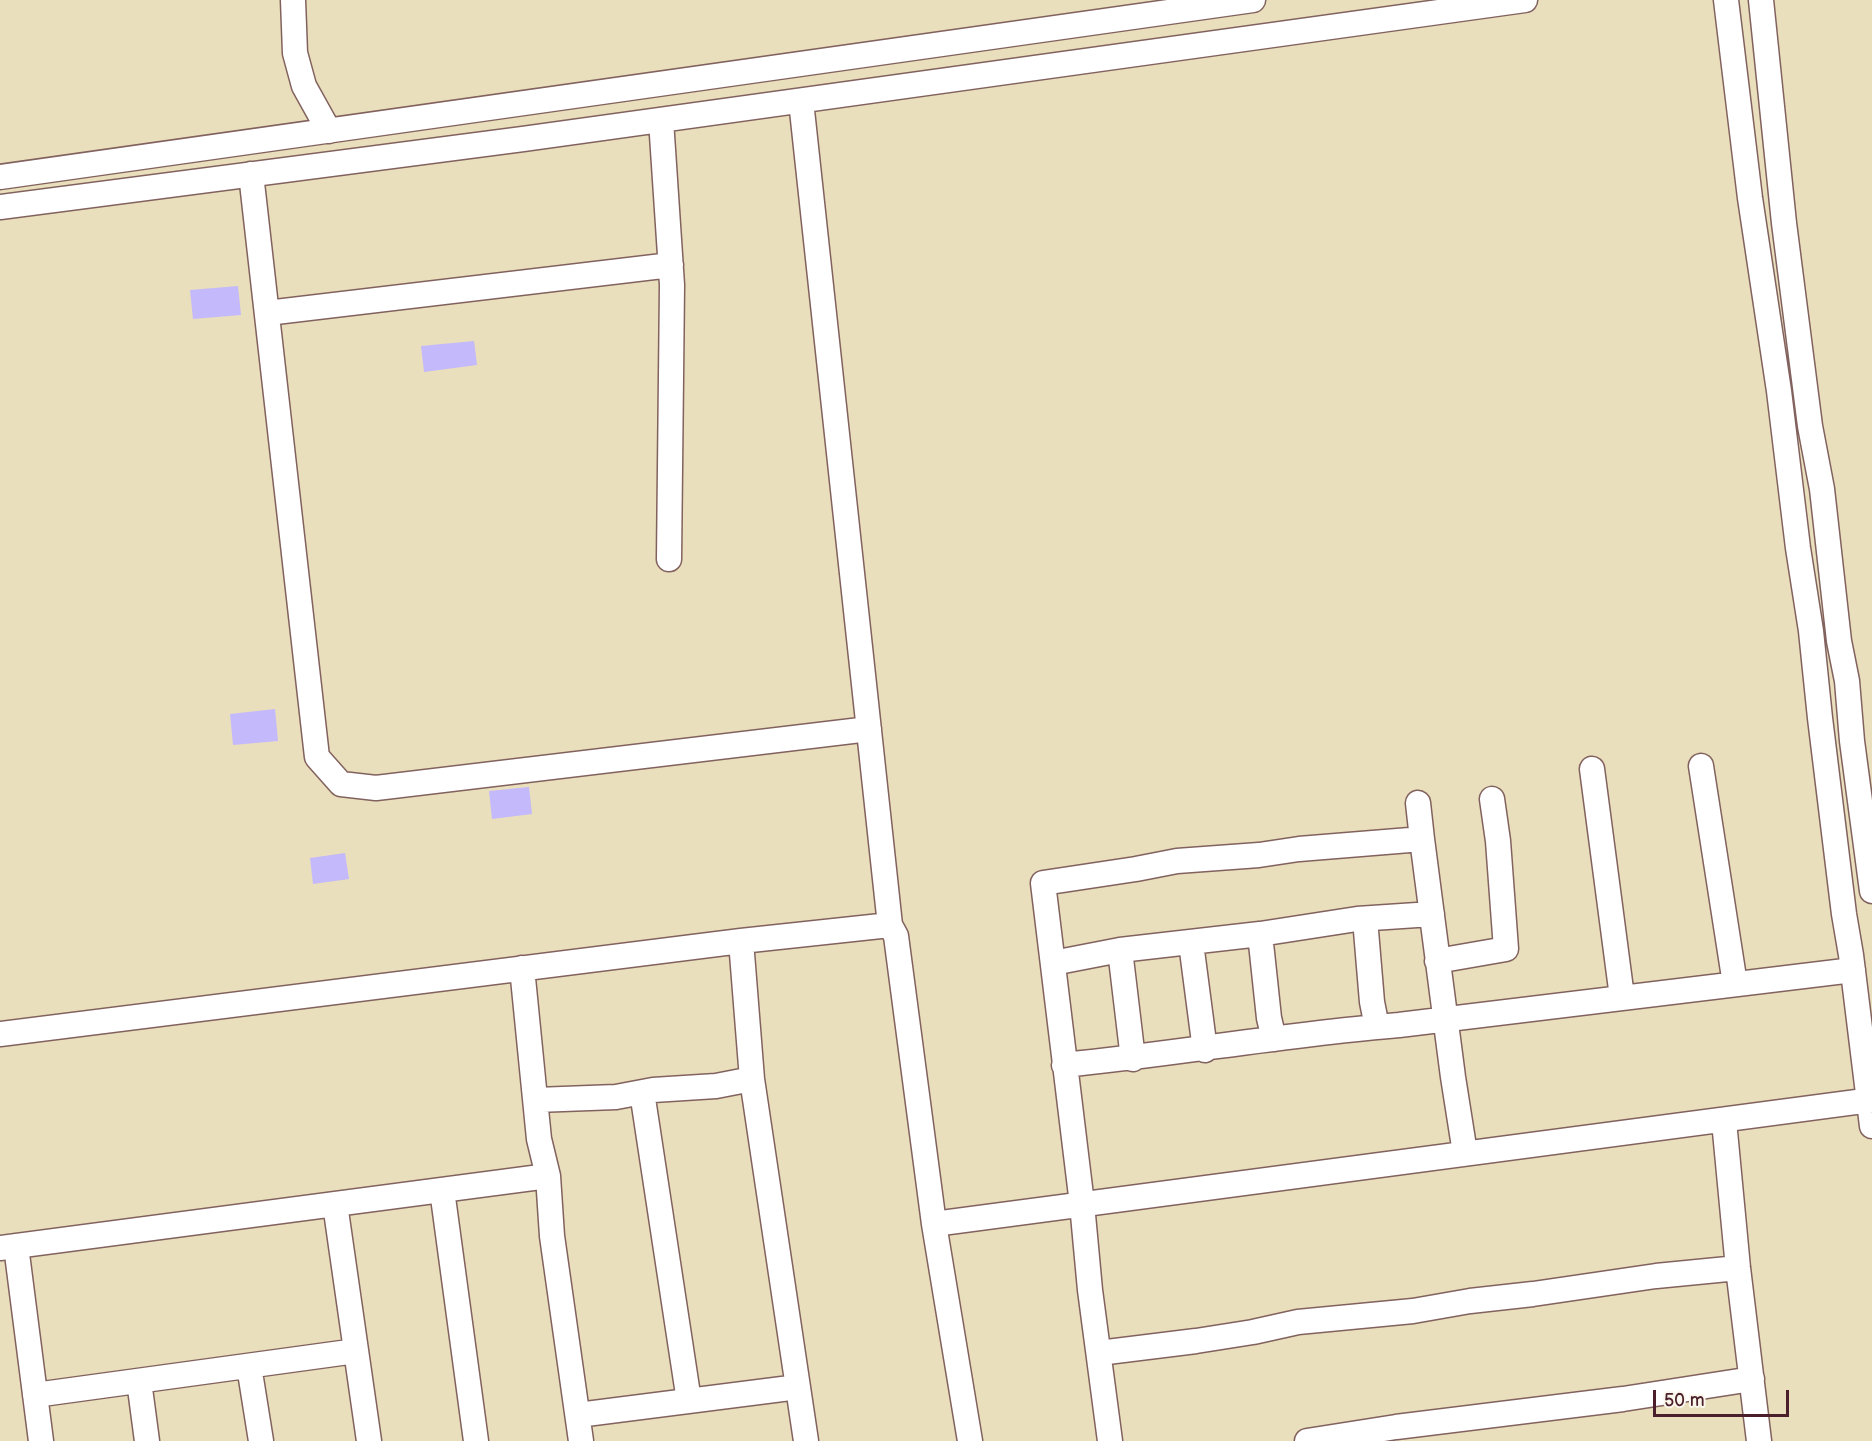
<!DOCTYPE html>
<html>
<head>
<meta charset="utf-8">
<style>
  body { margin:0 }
  #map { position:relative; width:1872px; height:1441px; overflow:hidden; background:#e9dfbc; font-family:"Balsamiq Sans",sans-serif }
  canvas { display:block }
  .scale { position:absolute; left:1653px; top:1390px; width:136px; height:27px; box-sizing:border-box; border:3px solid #4a1f2b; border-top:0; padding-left:8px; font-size:18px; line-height:21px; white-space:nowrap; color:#4a1f2b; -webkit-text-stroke:4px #fbf7ec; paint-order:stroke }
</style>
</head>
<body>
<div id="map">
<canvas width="1872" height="1441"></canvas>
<div class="scale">50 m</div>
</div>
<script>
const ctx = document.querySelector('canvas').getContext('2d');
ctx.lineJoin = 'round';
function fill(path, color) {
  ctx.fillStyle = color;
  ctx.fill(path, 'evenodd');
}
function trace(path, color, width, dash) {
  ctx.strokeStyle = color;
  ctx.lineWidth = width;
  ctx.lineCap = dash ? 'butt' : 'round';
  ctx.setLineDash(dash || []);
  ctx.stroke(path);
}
fill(new Path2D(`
  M 238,286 L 241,315 L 193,319 L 190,290 Z
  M 474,341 L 477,365 L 424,372 L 421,346 Z
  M 275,709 L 278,741 L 233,745 L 230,714 Z
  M 529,787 L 532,814 L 492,819 L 489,791 Z
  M 345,853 L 349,879 L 313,884 L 310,858 Z`), '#c4b9fb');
const minor = new Path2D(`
  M 293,0 L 295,53 L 304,86 L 329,131
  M 1726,0 L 1750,198 L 1779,391 L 1798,548 L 1811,631 L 1820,718 L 1844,914 L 1851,955 L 1872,1126
  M 1761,0 L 1784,223 L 1810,426 L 1822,489 L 1839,641 L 1847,681 L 1852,741 L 1872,891
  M 801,101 L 890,925
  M 661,120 L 672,285 L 669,559
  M 251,174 L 317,757 L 341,784 L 376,788 L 869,729
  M 0,177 L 1253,0
  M 0,207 L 523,139 L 1525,0
  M 267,313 L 671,265
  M 1701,766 L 1735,984
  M 1592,769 L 1622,997
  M 1418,803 L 1422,839
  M 1365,919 L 1372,1002 L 1377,1027
  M 1260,934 L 1269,1018 L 1274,1039
  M 741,941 L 752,1079 L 806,1441
  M 1191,943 L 1205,1050
  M 1120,950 L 1133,1059
  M 1437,961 L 1506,949 L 1498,841 L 1492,799
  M 1053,963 L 1120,950 L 1260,934 L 1357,919 L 1432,914
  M 522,968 L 539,1139 L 548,1176 L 552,1236 L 581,1441
  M 0,1034 L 741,941 L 890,925 L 896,936 L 934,1224 L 970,1441
  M 1064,1065 C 1176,1054 1287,1034 1399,1025 L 1853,970
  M 642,1092 L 689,1401
  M 536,1100 L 616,1097 L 653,1090 L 716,1086 L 752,1079
  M 1724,1121 L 1738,1268 L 1759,1441
  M 442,1190 L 476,1441
  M 335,1204 L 369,1441
  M 934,1224 L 1872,1100
  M 16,1246 L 41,1441
  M 0,1248 L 548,1176
  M 1099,1353 L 1196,1341 L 1253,1332 L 1298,1322 L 1413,1311 L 1470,1301 L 1533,1294 L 1656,1276 L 1738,1268
  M 249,1366 L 261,1441
  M 139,1381 L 147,1441
  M 35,1395 L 356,1351
  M 578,1415 L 798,1387
  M 1110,1441 L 1090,1290 L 1082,1204 L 1043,883 L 1136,869 L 1177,861 L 1259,855 L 1299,849 L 1422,839 L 1453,1077 L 1465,1153
  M 1307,1441 L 1396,1427 L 1623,1399 L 1752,1379`);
trace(minor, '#82625e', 27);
trace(minor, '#fff', 24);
</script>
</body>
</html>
